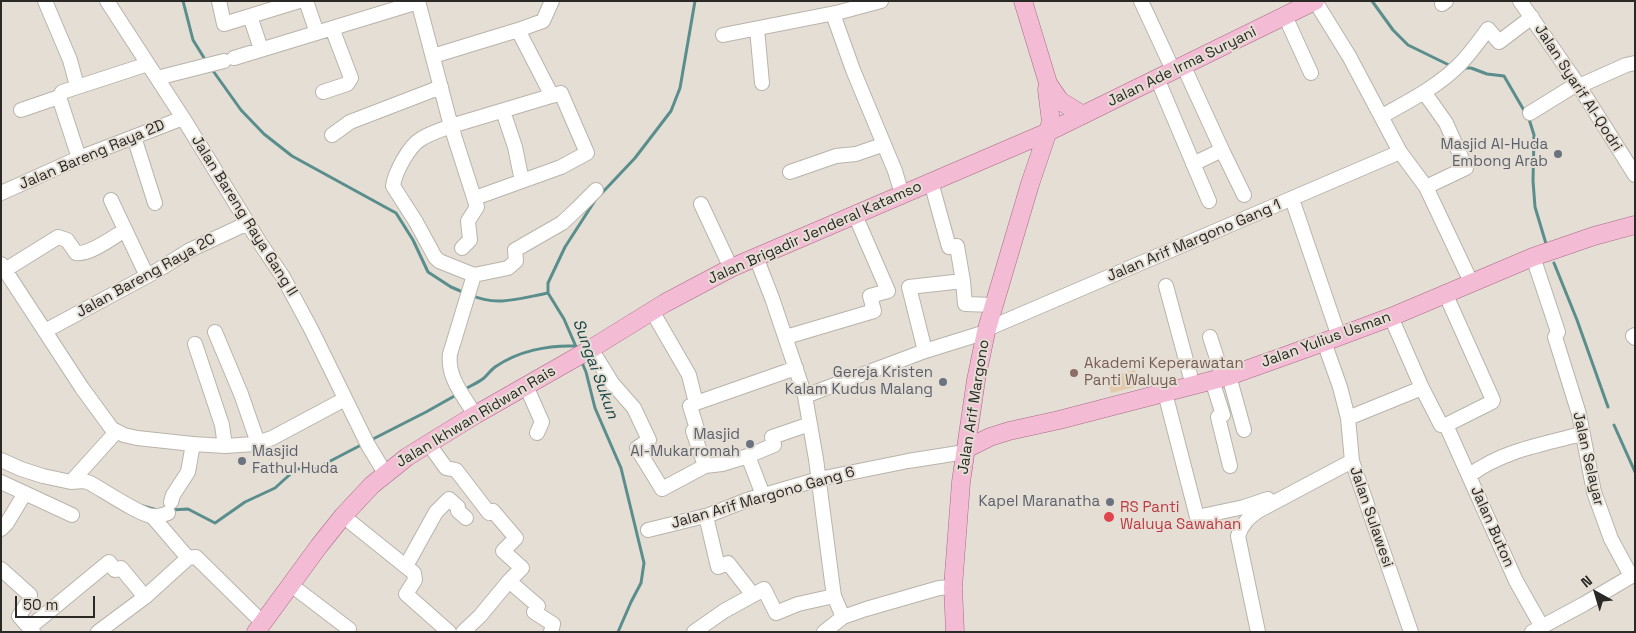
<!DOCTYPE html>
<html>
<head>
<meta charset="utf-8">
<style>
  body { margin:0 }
  #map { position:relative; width:1636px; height:633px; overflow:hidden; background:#e5ded5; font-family:"Space Grotesk",sans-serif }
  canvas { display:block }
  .frame { position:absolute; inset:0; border:2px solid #2b2925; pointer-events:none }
  .north { position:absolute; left:1571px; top:568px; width:50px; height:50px; -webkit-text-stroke:4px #e5ded5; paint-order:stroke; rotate:321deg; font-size:14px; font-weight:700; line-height:20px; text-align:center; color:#2b2925 }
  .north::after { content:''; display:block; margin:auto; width:18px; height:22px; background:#2b2925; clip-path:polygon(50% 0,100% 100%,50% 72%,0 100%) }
  .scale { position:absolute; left:15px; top:596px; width:80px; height:22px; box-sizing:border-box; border:2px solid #2b2925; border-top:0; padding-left:6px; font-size:15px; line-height:18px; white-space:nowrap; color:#2b2925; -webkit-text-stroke:4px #e5ded5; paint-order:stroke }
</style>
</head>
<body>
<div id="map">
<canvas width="1636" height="633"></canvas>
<div class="frame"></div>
<div class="north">N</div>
<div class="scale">50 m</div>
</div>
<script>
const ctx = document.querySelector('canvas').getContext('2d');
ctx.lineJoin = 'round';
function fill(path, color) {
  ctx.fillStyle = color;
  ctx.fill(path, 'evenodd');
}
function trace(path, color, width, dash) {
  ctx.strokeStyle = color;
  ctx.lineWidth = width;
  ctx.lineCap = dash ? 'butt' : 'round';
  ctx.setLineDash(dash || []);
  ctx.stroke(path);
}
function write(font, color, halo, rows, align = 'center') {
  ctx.font = font + ' "Space Grotesk",sans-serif';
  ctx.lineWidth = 4;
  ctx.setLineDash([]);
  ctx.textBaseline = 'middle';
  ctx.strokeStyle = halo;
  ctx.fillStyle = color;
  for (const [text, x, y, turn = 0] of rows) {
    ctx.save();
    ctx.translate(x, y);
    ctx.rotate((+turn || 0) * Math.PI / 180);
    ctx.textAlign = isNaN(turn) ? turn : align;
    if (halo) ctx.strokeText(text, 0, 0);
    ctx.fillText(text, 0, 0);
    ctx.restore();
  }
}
fill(new Path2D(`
  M 1135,370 L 1139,386 L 1111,393 L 1107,377 Z`), '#e3caaa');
trace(new Path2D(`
  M 183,1 L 193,40 L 206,61
  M 1372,1 L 1393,30 L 1408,45 L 1451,66
  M 211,68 L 241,110 L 264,134 L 292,156 L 396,213 L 413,240 L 428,272 L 451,287 L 465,293
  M 1464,68 L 1471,68 L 1487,74 L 1504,76 L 1529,119 L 1534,135 L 1533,181 L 1535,207 L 1547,247
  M 601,194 L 635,158 L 671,111 L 680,88 L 695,1
  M 1554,263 L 1577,320 L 1608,407
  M 471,295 C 496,307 521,298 548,293
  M 577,349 L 564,319 L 548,293 L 548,283 L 565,247 L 596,199
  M 581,360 L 586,372 L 595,408 L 621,468 L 644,563 L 641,583 L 631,602 L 618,632
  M 463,390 C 470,386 478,383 484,378 C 488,374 491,370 495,367 C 518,351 548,345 575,346
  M 1614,425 L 1635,472
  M 371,440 L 426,412 L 458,394
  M 143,506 L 157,510
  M 170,510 L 188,509 L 215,523 L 245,502 L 275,488 L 296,469 L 315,469 L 363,444`), '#5a8e8d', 3);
const minor = new Path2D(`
  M 45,1 L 70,60 L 77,86
  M 107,1 L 183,118 L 260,243 L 283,277 L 311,329 L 368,445 L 385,473
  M 219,1 L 224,24 L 299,1
  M 306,1 L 317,33
  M 418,1 L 451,126 C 441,130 430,133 421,139 C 409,146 395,172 393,186 L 416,222 L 435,257 L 439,261 L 474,275 L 450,354 C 447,378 464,396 475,415
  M 1141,1 L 1173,70
  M 1315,1 L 1349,56 L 1400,152 L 1426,187 L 1471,282
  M 1520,1 L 1579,86 L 1635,175
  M 1442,4 L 1446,1
  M 833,14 L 853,70 L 895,171 L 902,194
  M 250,16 L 261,49
  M 1285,16 L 1311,73
  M 757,29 L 762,83
  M 518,30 L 552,96
  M 723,35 L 840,12 L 881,1
  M 433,56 L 518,30 L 543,21 L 552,1
  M 234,58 L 418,2
  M 1183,65 L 1222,150 L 1193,164
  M 157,78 L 224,61
  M 1157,78 L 1209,201
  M 1579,86 L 1626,65 L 1635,63
  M 323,92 L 347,84 L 351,78 L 332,28
  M 1424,92 L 1446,123 L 1466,168 L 1426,187
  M 21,110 L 59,97
  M 503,111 L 515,147 L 522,181
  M 1530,113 L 1577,84
  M 1382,116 C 1409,101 1437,87 1459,65 C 1470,54 1479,41 1488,29 L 1499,42 L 1532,17
  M 332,135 L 350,122 L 441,87
  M 134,137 L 155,203
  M 1222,150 L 1244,195
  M 79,158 L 59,97 L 62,92 L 148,64
  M 790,172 L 836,156 L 856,154 L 882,145
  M 931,182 L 949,247 L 957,246 L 963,281
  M 1,193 L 79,158 L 183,118
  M 1292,199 L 1339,337
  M 111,200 L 147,276
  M 701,204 L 731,268
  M 462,248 L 470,240 L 468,221 L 477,207 L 451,126 L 561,93 L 587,153 L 561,167 L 475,198
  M 756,257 L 772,298 L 805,396 L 816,459 L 832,582 L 834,596 L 843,617
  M 1533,257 L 1558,332 L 1555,337 L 1579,414 L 1594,492 L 1611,539 L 1631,576
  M 1,264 L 82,388 L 112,429 L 124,435 L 137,438 L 193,444 L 225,446 L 254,444 L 272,438 L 345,399
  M 5,270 L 58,237 L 67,240 L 76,253 C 90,255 113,237 125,230
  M 474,275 L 508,268 L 516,261 L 515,250 L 562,223 L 576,210 L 596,190
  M 1166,286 L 1193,386
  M 652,311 L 689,375 L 696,403 L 690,406 L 697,429 L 693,431 L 705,466 L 722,464 L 748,456
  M 1391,317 L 1422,388 L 1441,425 L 1446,425 L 1492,402 L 1493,400 L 1445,293
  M 987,329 L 1400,152
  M 45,331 L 158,270 L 190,250 L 248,223
  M 215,332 L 241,394 L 258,443
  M 1635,335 L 1633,336 L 1635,338
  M 786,337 L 874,311 L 870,296 L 888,291 L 855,215
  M 1210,337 L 1223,377
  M 1324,342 L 1340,387 L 1348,418 L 1352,461 L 1411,632
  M 195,344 L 222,425 L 225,446
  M 591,349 L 612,383 L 634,408 L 649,440 L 637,448 L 662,489 L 705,466
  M 925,351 L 909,287 L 963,281 L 965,304 L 994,305
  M 1229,376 L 1244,430
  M 1212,380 L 1223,415 L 1218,417 L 1230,466
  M 526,386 L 542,422 L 537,433
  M 1165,393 L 1197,517 L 1244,507 L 1268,499
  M 805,396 L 925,351 L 986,332
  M 696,403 L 796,368
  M 1348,418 L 1422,388
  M 1446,425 L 1516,581 L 1542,627
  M 428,443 L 446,468 L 456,470 L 489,513 L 493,511 L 516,538 L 503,551 L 522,568 L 509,581 L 538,606 L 534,612 L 553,624 L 551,632
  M 1,460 L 21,469 L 43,476 L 71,482 L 84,481 L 90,483 C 103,490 140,515 152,516 C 158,517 163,515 168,513
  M 1470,475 C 1502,451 1543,444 1582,434
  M 1,482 L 72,515
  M 71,482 L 116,432
  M 763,495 L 748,456 L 774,445 L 772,437 L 810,424
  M 171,502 L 173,495 L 188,472 L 193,444
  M 152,516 L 188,558
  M 343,516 L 414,573 L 415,580 L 406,594 L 449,632
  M 706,516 L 718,567 L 728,563 L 753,595
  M 1,529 L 7,523 L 25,493
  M 648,530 L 709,515 L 747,500 L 819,479 L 908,461 L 965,452
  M 406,566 L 436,512 L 449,499 L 458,507 L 458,511 L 466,518
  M 1,569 L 30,595 L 30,599 L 19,616 L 33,632
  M 291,585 L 349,629
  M 29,628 L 109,562 L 115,570 L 121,568 L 145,597
  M 98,632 L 145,597 L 188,558 L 196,557 L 263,623
  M 463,632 L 480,616 L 509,581
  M 694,632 L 724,611 L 764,589 L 776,613 L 798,604 L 834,596
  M 824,632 L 843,617 L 866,609 L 939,588 L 953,587
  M 1258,632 L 1238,536 C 1242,524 1248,518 1258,511 L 1352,461
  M 1532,632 L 1584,604 L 1635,574`);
const major = new Path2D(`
  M 1049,85 L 1060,101 L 1083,115
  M 966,449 L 990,437 L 1009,431 L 1059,420 L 1229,376 L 1324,342 L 1391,317 L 1533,257 L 1594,236 L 1635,225
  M 256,632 L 319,546 L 343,516 L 372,485 L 407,457 L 475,415 L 589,350 L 665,303 L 731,268 L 1048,132 L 1315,1
  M 955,632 L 953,587 L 961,482 L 976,380 L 986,332 L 1030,184 L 1051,122 L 1047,90 L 1048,83 L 1023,1`);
trace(minor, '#b9b3ab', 16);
trace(major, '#a96a85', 19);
trace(minor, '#fff', 14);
trace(major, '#f4bbd4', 18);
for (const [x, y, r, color] of [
  [1558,154,5,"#6b7280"],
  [1074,373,5,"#8d6e63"],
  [943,382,5,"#6b7280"],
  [750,444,5,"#6b7280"],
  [242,461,5,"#6b7280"],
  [1110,502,5,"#6b7280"],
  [1109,517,6,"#e0444e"]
]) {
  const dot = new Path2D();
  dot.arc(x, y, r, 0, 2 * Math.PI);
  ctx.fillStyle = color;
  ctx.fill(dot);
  trace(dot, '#e5ded5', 2);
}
write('15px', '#2b2925', '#e5ded5', [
  ["Jalan Ade Irma Suryani",1182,67,-26],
  ["Jalan Syarif Al-Qodri",1578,88,57],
  ["Jalan Bareng Raya 2D",92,155,-23],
  ["Jalan Bareng Raya Gang II",244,216,58],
  ["Jalan Brigadir Jenderal Katamso",815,233,-24],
  ["Jalan Arif Margono Gang 1",1194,241,-23],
  ["Jalan Bareng Raya 2C",146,276,-29],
  ["Jalan Yulius Usman",1326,340,-20],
  ["Jalan Arif Margono",974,407,-81],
  ["Jalan Ikhwan Ridwan Rais",476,417,-31],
  ["Jalan Selayar",1588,459,77],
  ["Jalan Arif Margono Gang 6",763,498,-16],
  ["Jalan Sulawesi",1371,517,71],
  ["Jalan Buton",1492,527,66]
]);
write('15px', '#5b616d', '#e5ded5', [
  ["Masjid Al-Huda",1548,145],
  ["Embong Arab",1548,162],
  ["Gereja Kristen",933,373],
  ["Kalam Kudus Malang",933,390],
  ["Masjid",740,435],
  ["Al-Mukarromah",740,452],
  ["Masjid",252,452,"left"],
  ["Fathul Huda",252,469,"left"],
  ["Kapel Maranatha",1100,502]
], 'right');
write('15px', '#785e54', '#e5ded5', [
  ["Akademi Keperawatan",1084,364],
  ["Panti Waluya",1084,381]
], 'left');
write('15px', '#be3a42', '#e5ded5', [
  ["RS Panti",1120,508],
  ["Waluya Sawahan",1120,525]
], 'left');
write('italic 16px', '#164646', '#e5ded5', [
  ["Sungai Sukun",595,369,70]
]);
</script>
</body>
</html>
